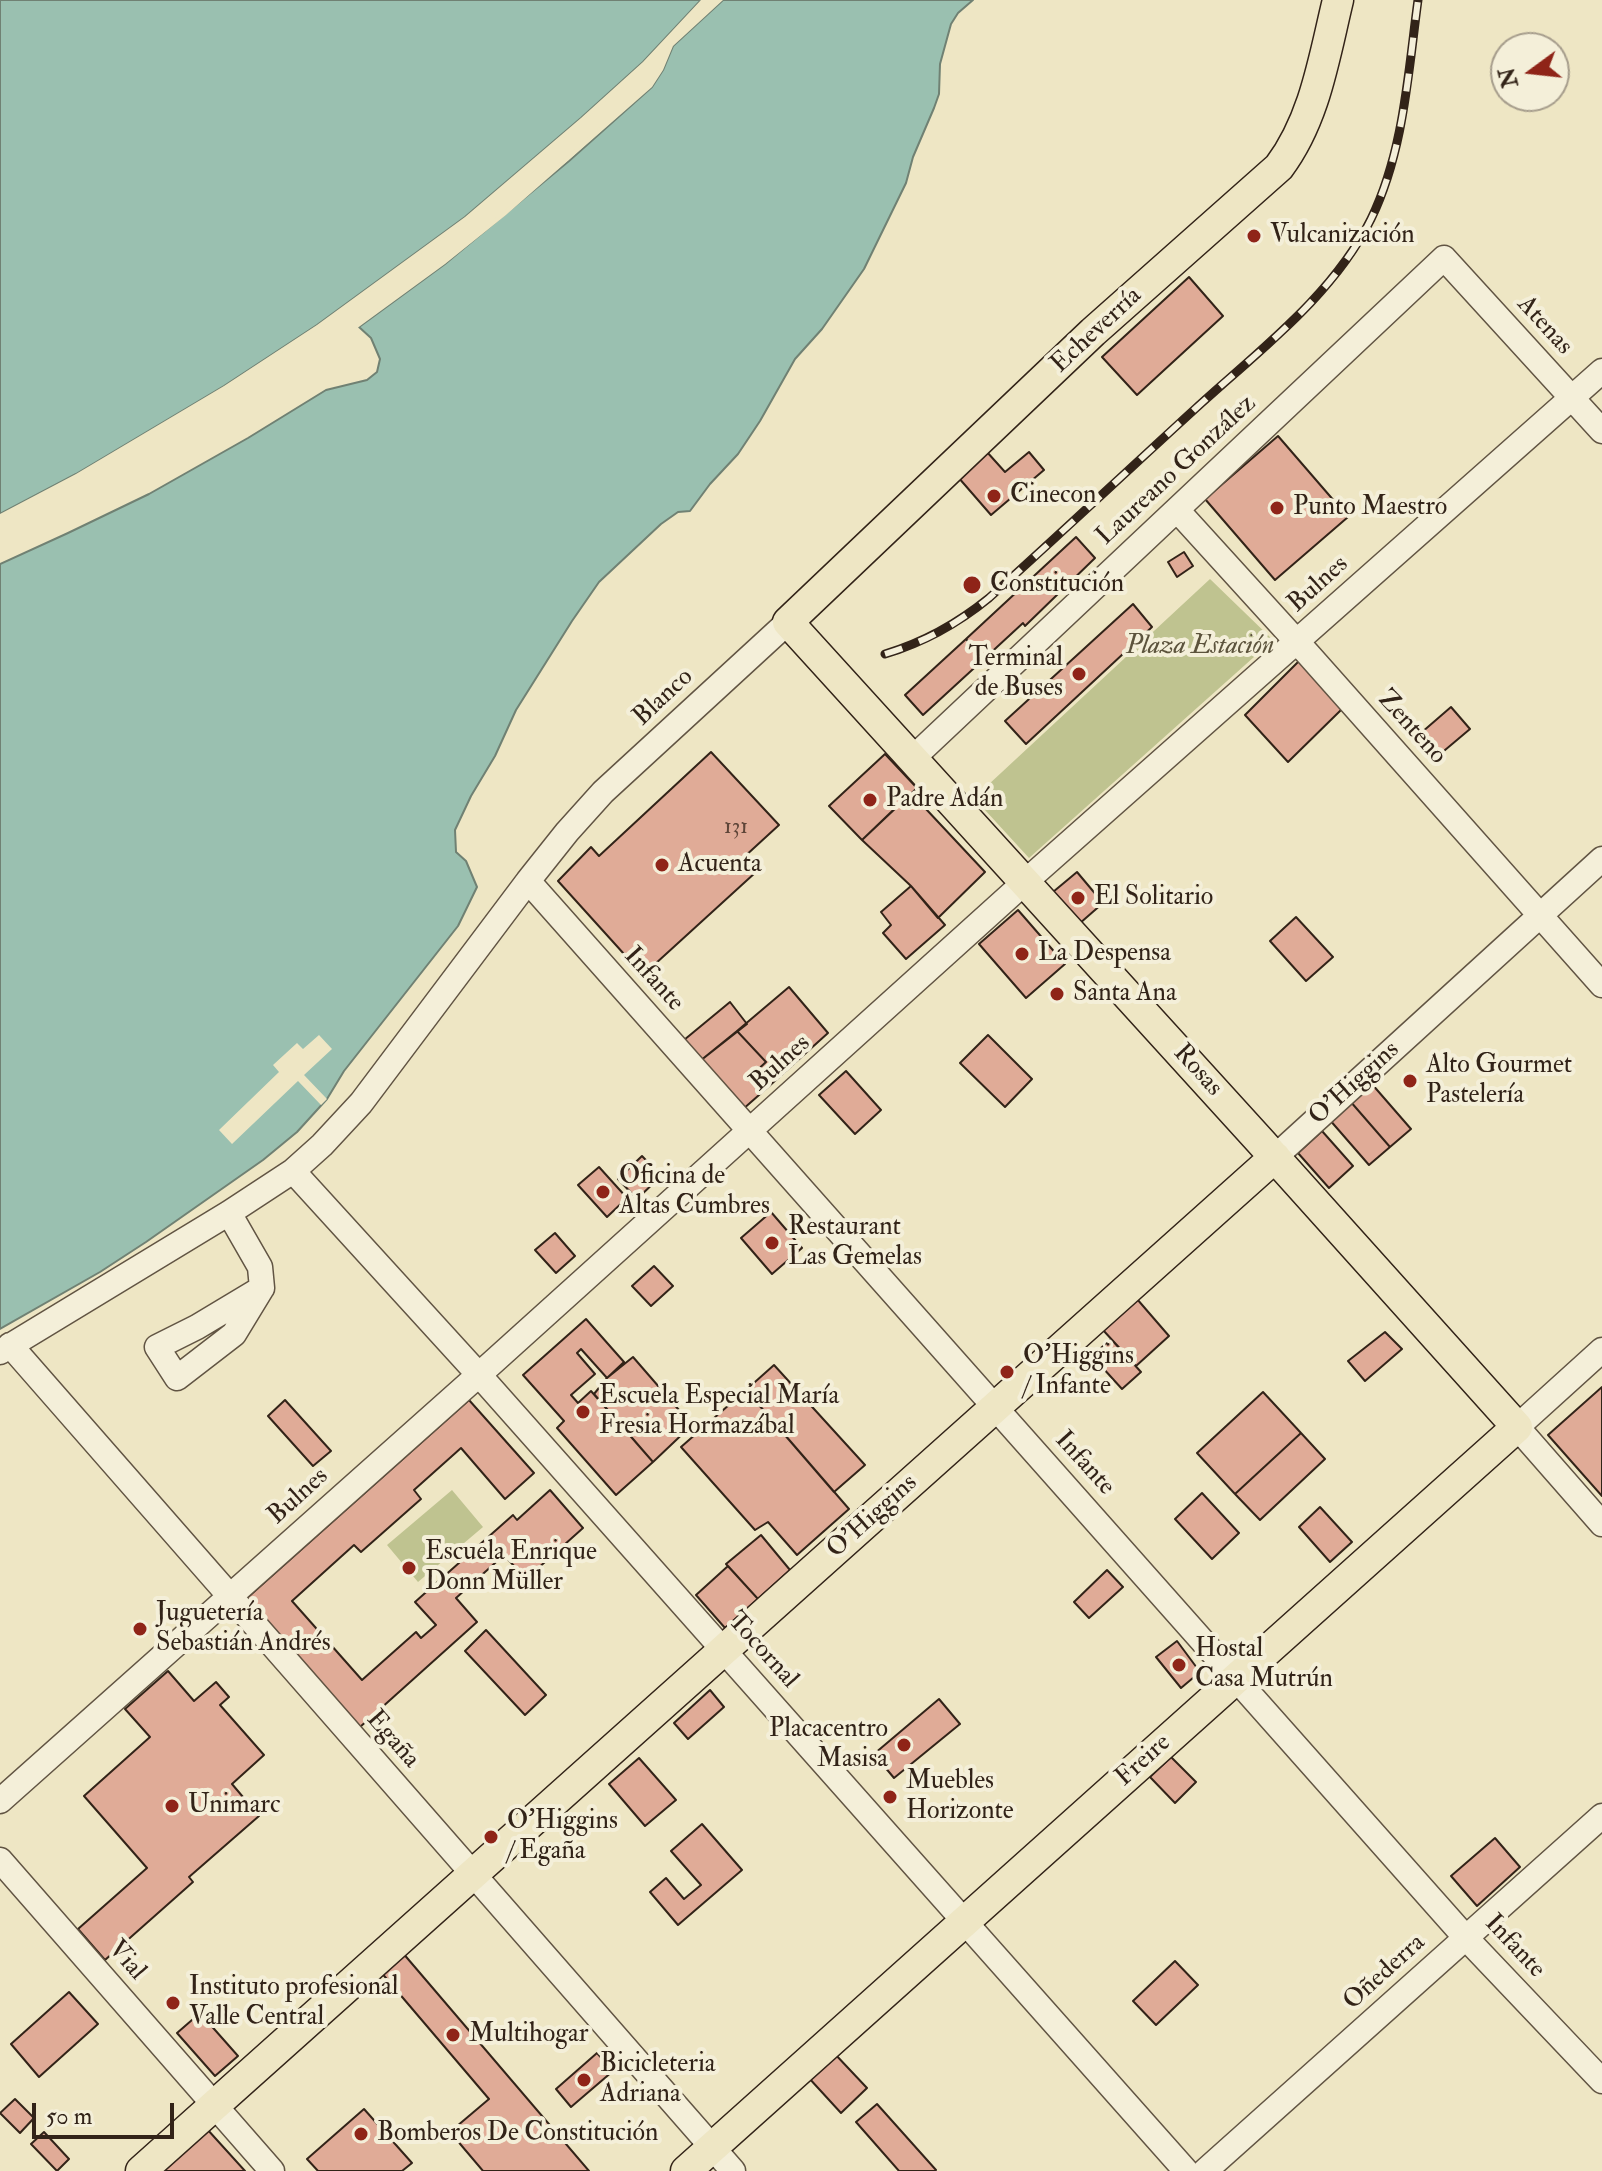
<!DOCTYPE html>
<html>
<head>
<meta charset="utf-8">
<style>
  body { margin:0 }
  #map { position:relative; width:1602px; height:2171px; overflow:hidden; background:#eee6c4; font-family:"IM FELL Double Pica",serif }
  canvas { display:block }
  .north { position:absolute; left:1490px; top:32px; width:80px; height:80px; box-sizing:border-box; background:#f4efd9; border:2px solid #a69d8c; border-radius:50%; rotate:255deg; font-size:22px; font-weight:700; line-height:32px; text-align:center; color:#322318 }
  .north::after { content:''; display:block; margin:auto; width:28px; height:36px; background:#8f2418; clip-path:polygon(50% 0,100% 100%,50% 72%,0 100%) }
  .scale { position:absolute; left:32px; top:2103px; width:142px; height:36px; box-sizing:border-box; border:4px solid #322318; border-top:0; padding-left:10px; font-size:24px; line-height:28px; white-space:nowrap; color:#322318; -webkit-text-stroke:6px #f4efd9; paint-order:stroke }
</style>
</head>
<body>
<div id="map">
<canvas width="1602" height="2171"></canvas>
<div class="north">N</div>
<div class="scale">50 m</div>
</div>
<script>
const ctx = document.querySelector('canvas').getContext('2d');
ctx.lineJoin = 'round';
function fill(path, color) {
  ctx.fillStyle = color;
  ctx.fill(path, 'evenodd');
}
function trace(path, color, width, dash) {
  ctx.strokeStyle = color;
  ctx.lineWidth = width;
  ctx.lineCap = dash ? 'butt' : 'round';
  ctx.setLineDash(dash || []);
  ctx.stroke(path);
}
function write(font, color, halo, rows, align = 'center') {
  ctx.font = font + ' "IM FELL Double Pica",serif';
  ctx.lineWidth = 8;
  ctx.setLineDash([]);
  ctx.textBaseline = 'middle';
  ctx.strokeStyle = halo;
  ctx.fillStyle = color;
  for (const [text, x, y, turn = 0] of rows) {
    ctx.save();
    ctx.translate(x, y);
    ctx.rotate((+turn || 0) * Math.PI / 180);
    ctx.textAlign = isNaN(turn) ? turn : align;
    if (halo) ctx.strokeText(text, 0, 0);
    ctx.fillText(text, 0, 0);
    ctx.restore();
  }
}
fill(new Path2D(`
  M 1210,579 L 1273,640 L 1029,858 L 974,798 Z
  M 452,1490 L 483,1527 L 418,1582 L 387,1545 Z`), '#bfc390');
const water = new Path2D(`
  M 0,0 L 701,0 L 643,62 L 581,118 L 465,217 L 317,325 L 224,386 L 76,474 L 0,514 Z
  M 723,0 L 973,0 L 958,13 L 951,24 L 940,64 L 939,94 L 934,108 L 913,157 L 906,183 L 864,269 L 822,329 L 795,359 L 760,421 L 738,454 L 710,484 L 690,511 L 678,512 L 661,524 L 599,582 L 572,621 L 516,710 L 495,756 L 471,796 L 455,830 L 456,852 L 466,861 L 477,887 L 458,926 L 344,1071 L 327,1099 L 297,1132 L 263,1160 L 146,1242 L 100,1272 L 0,1329 L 0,564 L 68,533 L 149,494 L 248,438 L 326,390 L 367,380 L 377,372 L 380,359 L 371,338 L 359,327 L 445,264 L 569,161 L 652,87 L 663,70 L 673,46 Z`);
fill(water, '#9ac0b0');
trace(water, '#708173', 2);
fill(new Path2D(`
  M 701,0 L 705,0 L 646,65 L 584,121 L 468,220 L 320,328 L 226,389 L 78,478 L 0,518 L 0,514 L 76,474 L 224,386 L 317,325 L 465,217 L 581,118 L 643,62 Z
  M 717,0 L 723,0 L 673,46 L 663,70 L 652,87 L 506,215 L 445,264 L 356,329 L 357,323 L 442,261 L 504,211 L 649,84 L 660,68 L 670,44 Z
  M 319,1035 L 332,1049 L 304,1075 L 327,1099 L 321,1105 L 298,1081 L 232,1144 L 219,1130 L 279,1072 L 273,1065 L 297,1043 L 303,1049 Z`), '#eee6c4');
const building = new Path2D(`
  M 1189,277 L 1223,316 L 1137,395 L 1102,357 Z
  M 1278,436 L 1348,517 L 1275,580 L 1205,499 Z
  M 987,452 L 1005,472 L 1029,452 L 1044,470 L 991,515 L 958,477 Z
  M 1076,537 L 1095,558 L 1025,626 L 1023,623 L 984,659 L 966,639 Z
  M 1184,552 L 1193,566 L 1177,577 L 1168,562 Z
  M 1133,604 L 1152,627 L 1026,744 L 1005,721 Z
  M 966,639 L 984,659 L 923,715 L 905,695 Z
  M 1299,661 L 1342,709 L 1288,762 L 1245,715 Z
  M 1451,707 L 1470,729 L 1432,761 L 1414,739 Z
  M 711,752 L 779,825 L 743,858 L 756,872 L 643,975 L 558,881 L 591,847 L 599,856 Z
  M 885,754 L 917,788 L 862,840 L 829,806 Z
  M 911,793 L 985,872 L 938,918 L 911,886 L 862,840 Z
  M 1077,872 L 1103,903 L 1079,924 L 1053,892 Z
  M 911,886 L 945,925 L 906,959 L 883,933 L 891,925 L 881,912 Z
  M 1018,910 L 1065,964 L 1026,998 L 979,944 Z
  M 1296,917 L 1333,957 L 1306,981 L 1270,941 Z
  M 789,987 L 828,1033 L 767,1088 L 754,1073 L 766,1062 L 737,1031 Z
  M 730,1002 L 747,1024 L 700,1061 L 684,1040 Z
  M 737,1031 L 766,1062 L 754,1073 L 767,1088 L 742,1110 L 700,1061 Z
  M 988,1035 L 1032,1079 L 1005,1107 L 960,1063 Z
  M 846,1071 L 881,1110 L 855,1134 L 819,1095 Z
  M 1371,1083 L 1411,1129 L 1390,1147 L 1350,1101 Z
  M 1350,1101 L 1390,1147 L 1369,1165 L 1329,1119 Z
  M 1322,1131 L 1353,1166 L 1329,1188 L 1298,1153 Z
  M 642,1156 L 661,1176 L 637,1199 L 618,1179 Z
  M 599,1167 L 627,1198 L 607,1217 L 578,1185 Z
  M 771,1212 L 802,1248 L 772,1274 L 741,1238 Z
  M 555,1233 L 575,1256 L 556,1273 L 535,1250 Z
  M 654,1266 L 673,1286 L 651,1306 L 632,1286 Z
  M 1137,1299 L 1169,1336 L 1136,1366 L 1103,1330 Z
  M 586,1319 L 624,1362 L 607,1378 L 581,1349 L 577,1353 L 595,1374 L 571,1395 L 578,1403 L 591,1391 L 653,1462 L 616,1495 L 557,1428 L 564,1421 L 523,1375 Z
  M 1385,1332 L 1402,1349 L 1365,1381 L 1348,1361 Z
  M 1111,1339 L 1141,1372 L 1122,1389 L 1092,1356 Z
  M 633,1357 L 692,1425 L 653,1462 L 594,1394 L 607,1378 Z
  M 774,1365 L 865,1465 L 834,1492 L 746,1390 Z
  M 1602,1387 L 1602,1496 L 1548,1435 Z
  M 746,1390 L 849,1509 L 797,1555 L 768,1522 L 755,1530 L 681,1447 Z
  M 1263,1392 L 1301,1433 L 1235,1494 L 1197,1453 Z
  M 285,1400 L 331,1451 L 313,1466 L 268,1416 Z
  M 469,1400 L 534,1473 L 505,1499 L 461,1448 L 414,1490 L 421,1499 L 361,1552 L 354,1545 L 292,1601 L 362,1680 L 416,1632 L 421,1638 L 436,1625 L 415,1602 L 513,1515 L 517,1520 L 550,1490 L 583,1528 L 526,1579 L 504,1555 L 456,1598 L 477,1622 L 360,1727 L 247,1598 Z
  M 1301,1433 L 1325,1459 L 1260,1520 L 1235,1494 Z
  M 1202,1493 L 1239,1533 L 1212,1559 L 1175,1519 Z
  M 1320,1507 L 1352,1542 L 1330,1562 L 1299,1527 Z
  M 761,1535 L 790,1570 L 758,1599 L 726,1564 Z
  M 728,1566 L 758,1599 L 725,1628 L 696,1595 Z
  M 1107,1570 L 1123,1587 L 1089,1618 L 1074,1602 Z
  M 486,1630 L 546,1695 L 525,1715 L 465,1651 Z
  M 1177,1641 L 1200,1672 L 1181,1688 L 1156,1657 Z
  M 168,1671 L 194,1701 L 216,1682 L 229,1697 L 220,1705 L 264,1755 L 232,1784 L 259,1816 L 189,1877 L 193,1882 L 105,1960 L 78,1929 L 147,1868 L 84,1796 L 150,1737 L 125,1709 Z
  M 710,1690 L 724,1707 L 688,1739 L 674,1723 Z
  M 939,1699 L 960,1724 L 894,1778 L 874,1754 Z
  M 1171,1757 L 1196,1782 L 1175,1803 L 1150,1777 Z
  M 639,1758 L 676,1800 L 645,1826 L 609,1784 Z
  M 702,1824 L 742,1870 L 678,1925 L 650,1892 L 666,1878 L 684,1899 L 701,1885 L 671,1851 Z
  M 1495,1838 L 1520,1867 L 1477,1906 L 1451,1876 Z
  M 402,1952 L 589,2171 L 483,2171 L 450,2132 L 489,2099 L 380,1971 Z
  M 1175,1961 L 1198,1985 L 1156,2025 L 1133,2001 Z
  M 69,1992 L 98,2024 L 39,2077 L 11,2044 Z
  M 200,2013 L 238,2056 L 215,2076 L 177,2033 Z
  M 597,2053 L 613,2071 L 571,2107 L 556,2089 Z
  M 834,2053 L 867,2088 L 841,2113 L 808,2077 Z
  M 15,2099 L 34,2118 L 20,2133 L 0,2113 Z
  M 877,2104 L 936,2170 L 935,2171 L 899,2171 L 856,2122 Z
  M 364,2109 L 412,2163 L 402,2171 L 318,2171 L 307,2159 Z
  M 207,2129 L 245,2171 L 162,2171 Z
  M 44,2132 L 69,2159 L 57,2171 L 31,2144 Z`);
fill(building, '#e0ab97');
trace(building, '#322318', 2);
const minor = new Path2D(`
  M 1177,510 L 1308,654 L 1602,985
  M 913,758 L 1444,258 L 1602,431
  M 528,881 L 1466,1938 L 1602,2081
  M 1275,1157 L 1602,859
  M 293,1171 L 489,1386 L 1186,2171
  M 229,1213 L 260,1267 L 262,1288 L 197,1327 L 157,1347 L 177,1378 L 234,1334 L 262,1288
  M 10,1345 L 733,2171
  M 1602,1350 L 1517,1427 L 1602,1524
  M 0,1352 L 229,1213 L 293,1171 L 322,1145 L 361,1103 L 528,881 L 567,832 L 603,792 L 788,622
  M 0,1801 L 492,1363 L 1025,882 L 1602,371
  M 0,1860 L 272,2171
  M 1205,2171 L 1602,1816`);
const major = new Path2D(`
  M 141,2171 L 1275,1157
  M 686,2171 L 1517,1427 L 1261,1142 L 788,622 L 1093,332 L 1279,167 C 1315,119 1324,58 1338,0`);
trace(minor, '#615443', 27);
trace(major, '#322318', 33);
trace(minor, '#f4efd9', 24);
trace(major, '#eee6c4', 30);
const rail = new Path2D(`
  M 885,654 C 925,642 957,624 989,598 C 1058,536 1126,472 1195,409 C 1257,352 1333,296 1371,219 C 1404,151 1408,73 1418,0`);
trace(rail, '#322318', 9);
trace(rail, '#f4efd9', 6, [18]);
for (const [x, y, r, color] of [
  [1254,236,8,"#8f2418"],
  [994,496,8,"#8f2418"],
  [1277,508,8,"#8f2418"],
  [972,585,10,"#8f2418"],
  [1079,674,8,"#8f2418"],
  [870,800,8,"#8f2418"],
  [662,865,8,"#8f2418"],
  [1078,898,8,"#8f2418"],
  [1022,954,8,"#8f2418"],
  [1057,994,8,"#8f2418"],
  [1410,1081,8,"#8f2418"],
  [603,1192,8,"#8f2418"],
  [772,1243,8,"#8f2418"],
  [1007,1372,8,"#8f2418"],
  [583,1412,8,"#8f2418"],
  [409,1568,8,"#8f2418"],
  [140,1629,8,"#8f2418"],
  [1179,1665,8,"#8f2418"],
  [904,1745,8,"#8f2418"],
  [890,1797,8,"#8f2418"],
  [172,1806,8,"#8f2418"],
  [491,1837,8,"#8f2418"],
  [173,2003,8,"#8f2418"],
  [453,2035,8,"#8f2418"],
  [584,2080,8,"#8f2418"],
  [361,2134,8,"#8f2418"]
]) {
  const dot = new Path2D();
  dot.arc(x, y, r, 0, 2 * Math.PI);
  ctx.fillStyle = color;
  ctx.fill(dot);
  trace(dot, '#f4efd9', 3);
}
write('22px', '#5e4538', null, [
  ["131",736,828]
]);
write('26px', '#322318', '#f4efd9', [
  ["Vulcanización",1270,236],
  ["Cinecon",1010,496],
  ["Punto Maestro",1293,508],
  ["Constitución",990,585],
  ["Terminal",1063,659,"right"],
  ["de Buses",1063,689,"right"],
  ["Padre Adán",886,800],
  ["Acuenta",678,865],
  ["El Solitario",1094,898],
  ["La Despensa",1038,954],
  ["Santa Ana",1073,994],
  ["Alto Gourmet",1426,1066],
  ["Pastelería",1426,1096],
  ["Oficina de",619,1177],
  ["Altas Cumbres",619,1207],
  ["Restaurant",788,1228],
  ["Las Gemelas",788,1258],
  ["O'Higgins",1023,1357],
  ["/ Infante",1023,1387],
  ["Escuela Especial María",599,1397],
  ["Fresia Hormazábal",599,1427],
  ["Escuela Enrique",425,1553],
  ["Donn Müller",425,1583],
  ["Juguetería",156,1614],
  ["Sebastián Andrés",156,1644],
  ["Hostal",1195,1650],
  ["Casa Mutrún",1195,1680],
  ["Placacentro",888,1730,"right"],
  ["Masisa",888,1760,"right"],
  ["Muebles",906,1782],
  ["Horizonte",906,1812],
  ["Unimarc",188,1806],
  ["O'Higgins",507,1822],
  ["/ Egaña",507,1852],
  ["Instituto profesional",189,1988],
  ["Valle Central",189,2018],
  ["Multihogar",469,2035],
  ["Bicicleteria",600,2065],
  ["Adriana",600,2095],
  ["Bomberos De Constitución",377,2134]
], 'left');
write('26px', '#322318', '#f4efd9', [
  ["Atenas",1544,326,48],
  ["Echeverría",1097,331,-43],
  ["Laureano González",1177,471,-43],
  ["Bulnes",1319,585,-42],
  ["Blanco",664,698,-43],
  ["Zenteno",1411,728,48],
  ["Infante",653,980,48],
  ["Bulnes",781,1064,-42],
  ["Rosas",1197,1071,48],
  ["O'Higgins",1355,1084,-42],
  ["Infante",1084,1464,48],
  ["Bulnes",299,1497,-42],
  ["O'Higgins",873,1517,-42],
  ["Tocornal",762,1651,48],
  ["Egaña",392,1740,49],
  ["Freire",1144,1761,-42],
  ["Infante",1514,1947,47],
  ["Vial",126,1961,49],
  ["Oñederra",1385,1973,-42]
]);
write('italic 26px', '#5c533c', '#f4efd9', [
  ["Plaza Estación",1200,647]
]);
</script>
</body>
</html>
